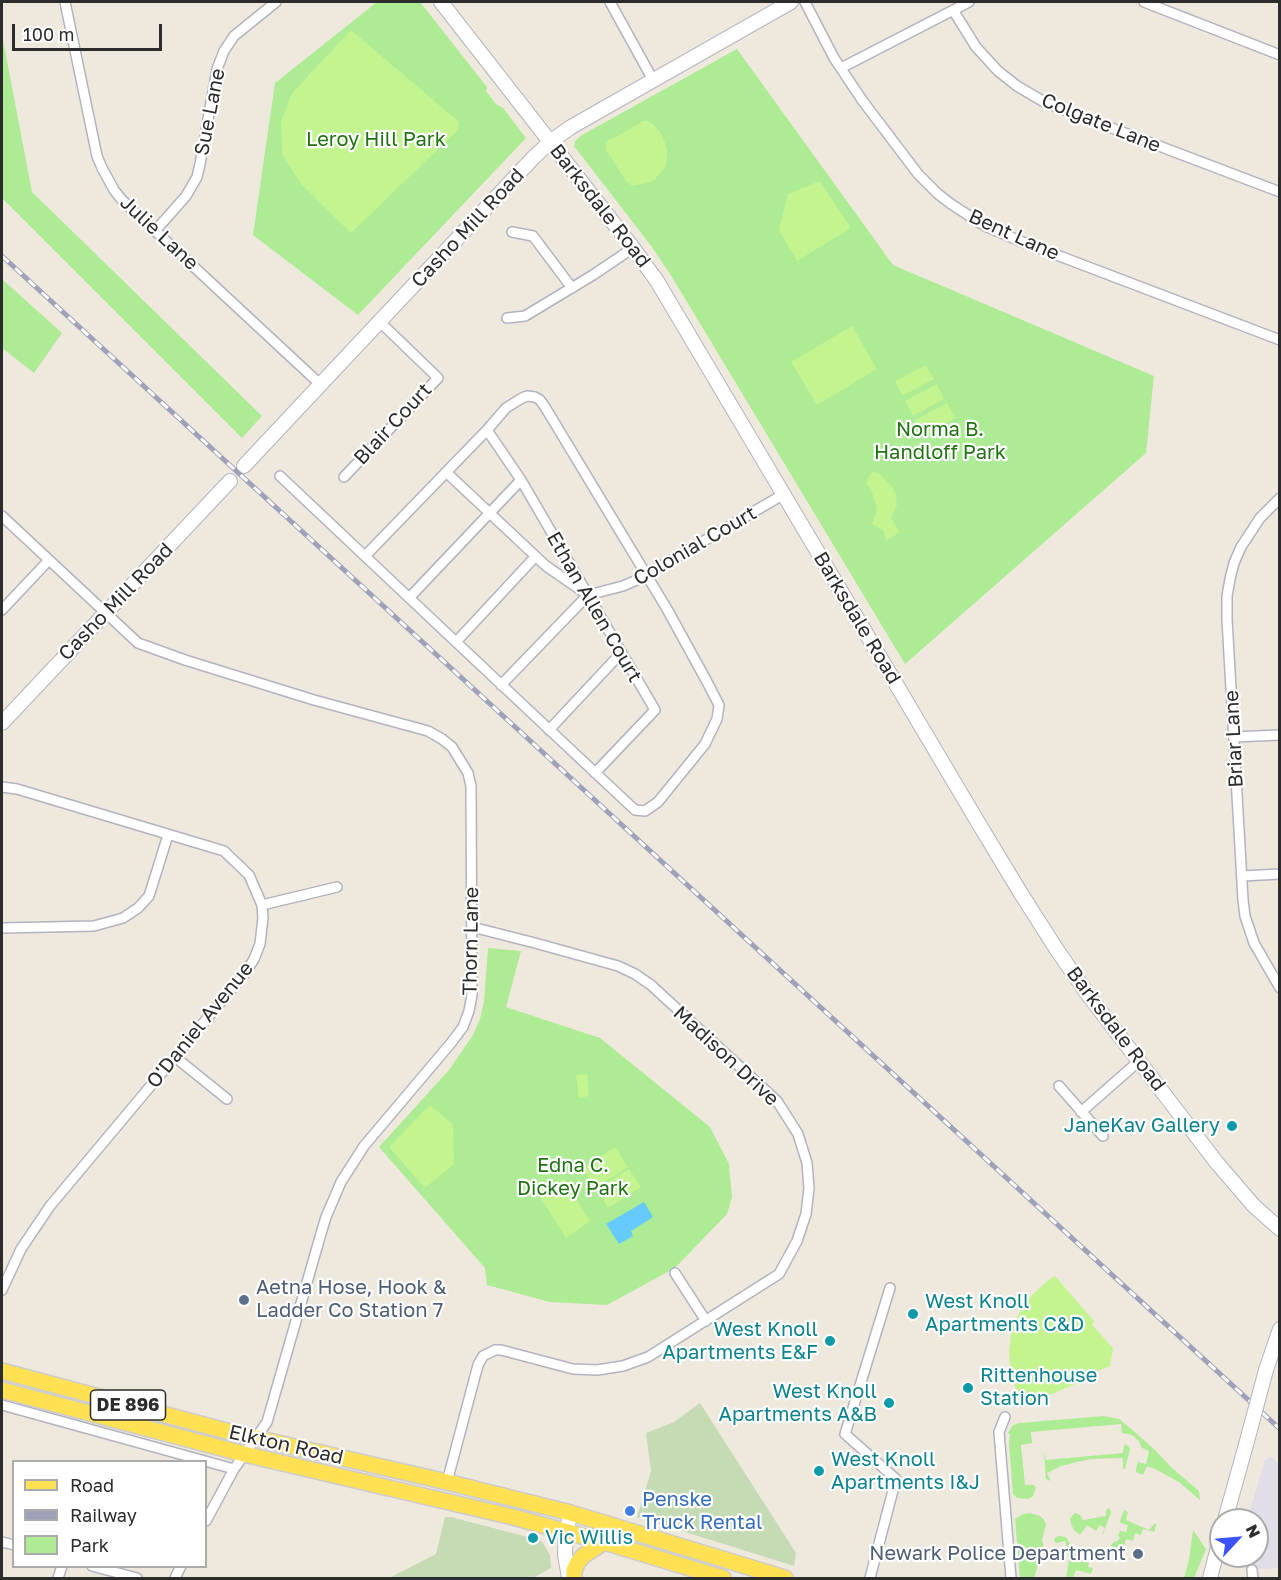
<!DOCTYPE html>
<html>
<head>
<meta charset="utf-8">
<style>
	body { margin:0 }
	#map { position:relative; width:1281px; height:1580px; overflow:hidden; background:#efe9dd; font-family:"Golos Text",sans-serif }
	canvas { display:block }
	.frame { position:absolute; inset:0; border:3px solid #2c2c2c; pointer-events:none }
	.legend { position:absolute; left:12px; top:1460px; width:195px; height:108px; box-sizing:border-box; background:#fff; border:2px solid #ababab; margin:0; padding:8px 10px; list-style:none; font-size:18px; color:#2c2c2c }
	.legend li { display:flex; align-items:center; gap:12px; height:30px }
	.legend b { width:30px; border:2px solid #ababab }
	.north { position:absolute; left:1209px; top:1508px; width:60px; height:60px; box-sizing:border-box; background:#fff; border:2px solid #ababab; border-radius:50%; rotate:64deg; font-size:16px; font-weight:700; line-height:24px; text-align:center; color:#2c2c2c }
	.north::after { content:''; display:block; margin:auto; width:21px; height:27px; background:#3b54ff; clip-path:polygon(50% 0,100% 100%,50% 72%,0 100%) }
	.scale { position:absolute; left:12px; top:24px; width:150px; height:27px; box-sizing:border-box; border:3px solid #2c2c2c; border-top:0; padding-left:8px; font-size:18px; line-height:21px; white-space:nowrap; color:#2c2c2c; -webkit-text-stroke:4px #fff; paint-order:stroke }
</style>
</head>
<body>
<div id="map">
<canvas width="1281" height="1580"></canvas>
<div class="frame"></div>
<ul class="legend">
<li><b style="height:8px;background:#ffe153"></b>Road</li>
<li><b style="height:8px;background:#9fa1b9"></b>Railway</li>
<li><b style="height:16px;background:#adeb94"></b>Park</li>
</ul>
<div class="north">N</div>
<div class="scale">100 m</div>
</div>
<script>
const c = document.querySelector('canvas').getContext('2d');
c.lineJoin = 'round';
function fill(path, color) { c.fillStyle = color; c.fill(path, 'evenodd'); }
const shape = rows => new Path2D(rows.map(r => 'M' + r).join(''));
function trace(path, color, width, dash) { c.strokeStyle = color; c.lineWidth = width; c.lineCap = dash ? 'butt' : 'round'; c.setLineDash(dash || []); c.stroke(path); }
function label(font, color, halo, rows, align = 'center') {
  c.font = font + ' "Golos Text",sans-serif'; c.lineWidth = 4.5; c.setLineDash([]); c.textBaseline = 'middle'; c.strokeStyle = halo; c.fillStyle = color; for (const [text, x, y, turn = 0] of rows) {
    c.save(); c.translate(x, y); c.rotate((+turn || 0) * Math.PI / 180); c.textAlign = isNaN(turn) ? turn : align; if (halo) c.strokeText(text, 0, 0); c.fillText(text, 0, 0); c.restore();
  }
}
const industrial = shape([
	[1269,1457,1273,1458,1279,1464,1279,1568,1248,1570,1238,1556,1257,1556,1257,1520,1247,1520,1265,1460]
]);
const green = shape([
	[377,2,420,2,487,87,486,91,496,104,503,108,526,138,358,315,253,235,275,83],
	[2,35,32,192,262,416,242,438,2,198],
	[737,49,893,265,1154,376,1146,453,905,664,672,277,652,247,574,146,575,141,582,135],
	[2,279,62,333,34,373,2,348],
	[488,948,521,951,506,1007,600,1038,710,1127,729,1164,732,1197,727,1214,675,1268,607,1305,550,1302,487,1285,485,1268,379,1147,449,1070,473,1035,480,1019,484,1002],
	[1104,1416,1119,1419,1136,1433,1155,1450,1172,1468,1199,1491,1200,1500,1179,1482,1157,1470,1147,1466,1143,1475,1136,1472,1136,1469,1138,1462,1146,1464,1149,1451,1142,1448,1139,1441,1132,1435,1122,1433,1121,1424,1031,1432,1032,1443,1021,1445,1025,1485,1034,1485,1036,1488,1033,1496,1028,1499,1017,1498,1013,1494,1009,1443,1010,1434,1008,1433,1013,1425,1019,1423],
	[1125,1444,1128,1446,1130,1449,1125,1469,1123,1469,1123,1458,1090,1459,1061,1466,1047,1473,1051,1481,1046,1479,1044,1451,1046,1460,1123,1453,1124,1446],
	[1109,1508,1111,1512,1103,1534,1102,1533,1105,1528,1100,1525,1096,1531,1087,1525,1080,1535,1074,1530,1071,1524,1070,1518,1075,1513,1080,1515,1083,1520,1106,1516,1106,1510],
	[1124,1510,1128,1512,1126,1520,1149,1530,1154,1524,1156,1523,1156,1525,1154,1532,1143,1529,1141,1535,1135,1533,1133,1541,1126,1539,1124,1547,1119,1545,1117,1552,1113,1551,1111,1545,1115,1541,1117,1542,1120,1538,1118,1536,1120,1531,1126,1532,1128,1525,1121,1523,1120,1521],
	[1030,1513,1040,1516,1045,1521,1046,1525,1042,1539,1044,1548,1037,1550,1038,1565,1034,1578,1020,1578,1015,1519,1023,1514],
	[1193,1530,1206,1549,1194,1578,1184,1578,1189,1560],
	[1058,1536,1066,1537,1074,1552,1078,1555,1078,1559,1085,1559,1085,1561,1089,1563,1088,1567,1093,1568,1091,1574,1076,1570,1073,1578,1066,1578,1069,1559,1067,1547,1065,1541,1057,1543,1055,1542,1054,1539]
]);
const cemetery = shape([
	[700,1403,796,1553,794,1566,637,1517,651,1471,646,1433,674,1422],
	[445,1517,451,1517,539,1540,543,1543,550,1555,551,1568,533,1578,389,1578,436,1554]
]);
const pitch = shape([
	[351,30,459,122,458,130,351,233,301,184,282,154,281,122,292,93],
	[643,121,648,121,652,123,661,133,667,148,667,159,665,168,655,179,648,183,632,186,626,181,606,150,606,143,609,139,614,138],
	[820,181,851,228,797,261,779,230,788,194],
	[852,326,877,369,817,405,791,362],
	[926,365,934,379,902,396,895,381],
	[937,384,944,399,913,416,905,401],
	[947,403,955,418,923,435,915,420],
	[873,472,879,473,891,485,896,494,897,505,891,518,900,532,886,541,883,530,872,524,877,509,871,489,867,485,867,479],
	[587,1074,589,1096,579,1098,576,1075],
	[430,1105,453,1124,454,1164,425,1188,389,1147],
	[615,1147,628,1167,595,1188,583,1168],
	[629,1169,641,1187,608,1208,597,1189],
	[564,1179,590,1221,566,1238,539,1195],
	[1055,1276,1094,1321,1092,1325,1113,1348,1110,1366,1080,1378,1080,1382,1024,1406,1012,1380,1009,1354,1011,1333,1018,1315,1031,1296,1047,1281]
]);
const water = shape([
	[644,1202,653,1217,631,1231,633,1236,619,1244,606,1224]
]);
const street = shape([
	[65,2,97,156,102,168,114,190,122,200,321,385],
	[610,2,653,80],
	[805,2,834,58,862,100,918,174,938,194,951,204,985,226,1020,241,1280,340],
	[1144,2,1280,55],
	[953,10,976,47,998,71,1017,86,1046,103,1280,192],
	[841,68,969,2],
	[155,231,186,196,197,177,200,164,217,69,224,51,234,36,276,2],
	[512,232,533,236,572,288],
	[507,318,525,316,593,275,633,248],
	[487,430,521,480,655,710,595,773],
	[446,472,546,566,588,595,623,586,639,579,784,494],
	[280,476,456,642,635,810,645,811,658,802,705,744,717,719,719,705,706,680,667,609,545,407,540,400,535,397,527,396,522,398,506,408,487,430,365,556],
	[344,477,438,378,380,322],
	[1280,498,1260,518,1241,547,1234,563,1230,579,1227,596,1227,619,1243,900,1245,916,1254,943,1280,988],
	[2,516,138,643,185,660,314,700,428,731,442,739,452,747,468,773,471,786,472,995,469,1011,463,1027,451,1043,364,1146,341,1182,326,1217,320,1237,267,1422,234,1469,206,1521],
	[409,598,521,480],
	[2,610,49,560],
	[456,642,535,557],
	[501,685,588,595],
	[549,730,621,653],
	[1234,737,1280,735],
	[2,787,17,789,224,851,249,875,262,905,263,918,260,944,254,959,246,972,50,1206,21,1249,2,1290],
	[1242,876,1280,874],
	[262,905,337,887],
	[2,928,94,926,123,918,138,908,149,896,168,835],
	[175,1057,227,1099],
	[1059,1086,1103,1136],
	[1081,1112,1139,1061],
	[675,1273,706,1321],
	[2,1405,234,1469],
	[1005,1417,999,1432,1011,1578],
	[447,1482,478,1365,483,1356,495,1350,501,1350,573,1369,597,1370,623,1366,648,1357,779,1274,797,1241,806,1214,809,1188,807,1163,798,1134,777,1101,651,985,635,974,618,966,535,943,472,927],
	[2,1542,14,1545],
	[92,1566,137,1578],
	[1252,1570,1253,1578],
	[58,1578,62,1566],
	[175,1578,181,1566],
	[870,1578,896,1479,845,1434,890,1288]
]);
const secondary = shape([
	[441,2,633,248,657,281,979,824,1020,892,1057,950,1089,996,1217,1163,1254,1206,1280,1229],
	[244,466,533,158,550,142,571,127,791,2],
	[2,723,230,481],
	[1266,1370,1280,1329],
	[1225,1520,1247,1441],
	[569,1578,565,1554,566,1532,571,1513],
	[1210,1578,1221,1536]
]);
const primary = shape([
	[2,1371,230,1432,447,1482,571,1513,785,1578],
	[2,1390,244,1454,513,1517,604,1542,723,1578],
	[574,1578,574,1570,578,1562,583,1556,604,1542]
]);
const rail = shape([
	[2,256,1280,1429]
]);
const secondaryBridge = shape([
	[1247,1441,1266,1370]
]);
const markers = [
	[1232,1126,6,"#0f9aa8"],
	[244,1300,6,"#5c6f8a"],
	[913,1314,6,"#0f9aa8"],
	[830,1341,6,"#0f9aa8"],
	[968,1388,6,"#0f9aa8"],
	[889,1403,6,"#0f9aa8"],
	[819,1471,6,"#0f9aa8"],
	[630,1511,6,"#3f7fe0"],
	[533,1538,6,"#0f9aa8"],
	[1138,1554,6,"#5c6f8a"]
];
const shields = [
	[128,1405,75]
];
const shieldNames = [
	["DE 896",128,1405]
];
const streetNames = [
	["Sue Lane",210,112,-79],
	["Colgate Lane",1101,123,22],
	["Barksdale Road",600,206,52],
	["Casho Mill Road",468,228,-47],
	["Julie Lane",159,233,43],
	["Bent Lane",1014,235,24],
	["Blair Court",393,424,-47],
	["Colonial Court",695,546,-30],
	["Casho Mill Road",116,602,-46],
	["Ethan Allen Court",594,607,60],
	["Barksdale Road",857,618,59],
	["Briar Lane",1234,739,-93],
	["Thorn Lane",471,941,-89],
	["O'Daniel Avenue",200,1025,-51],
	["Barksdale Road",1116,1029,53],
	["Madison Drive",726,1056,43],
	["Elkton Road",286,1445,13]
];
const parkNames = [
	["Leroy Hill Park",376,140],
	["Norma B.",940,430],
	["Handloff Park",940,453],
	["Edna C.",573,1166],
	["Dickey Park",573,1189]
];
const cultureNames = [
	["JaneKav Gallery",1220,1126,"right"],
	["West Knoll",925,1302],
	["Apartments C&D",925,1325],
	["West Knoll",818,1330,"right"],
	["Apartments E&F",818,1353,"right"],
	["Rittenhouse",980,1376],
	["Station",980,1399],
	["West Knoll",877,1392,"right"],
	["Apartments A&B",877,1415,"right"],
	["West Knoll",831,1460],
	["Apartments I&J",831,1483],
	["Vic Willis",545,1538]
];
const serviceNames = [
	["Aetna Hose, Hook &",256,1288],
	["Ladder Co Station 7",256,1311],
	["Newark Police Department",1126,1554,"right"]
];
const shopNames = [
	["Penske",642,1500],
	["Truck Rental",642,1523]
];
fill(industrial, '#e1dee7');
fill(green, '#adeb94');
fill(cemetery, '#c4dbb3');
fill(pitch, '#c3f48f');
fill(water, '#66cbfc');
trace(street, '#b1b3c1', 12);
trace(secondary, '#b1b3c1', 16);
trace(primary, '#ccc', 18);
trace(street, '#fff', 9);
trace(secondary, '#fff', 14);
trace(primary, '#ffe153', 15);
trace(rail, '#9fa1b9', 5);
trace(rail, '#fff', 3, [9]);
trace(secondaryBridge, '#b1b3c1', 16, []);
trace(secondaryBridge, '#fff', 14);
for (const [x, y, r, color] of markers) { const dot = new Path2D(); dot.arc(x, y, r, 0, 2 * Math.PI); c.fillStyle = color; c.fill(dot); trace(dot, '#fff', 2); }
for (const [x, y, w] of shields) { const box = new Path2D(); box.roundRect(x - w / 2, y - 15, w, 30, 4.5); c.fillStyle = '#fff'; c.fill(box); trace(box, '#2c2c2c', 1.5); }
label('bold 18px', '#2c2c2c', null, shieldNames);
label('20px', '#2c2c2c', '#fff', streetNames);
label('20px', '#217313', '#fff', parkNames);
label('20px', '#0d838f', '#fff', cultureNames, 'left');
label('20px', '#4e5e75', '#fff', serviceNames, 'left');
label('20px', '#366cbe', '#fff', shopNames, 'left');
</script>
</body>
</html>
